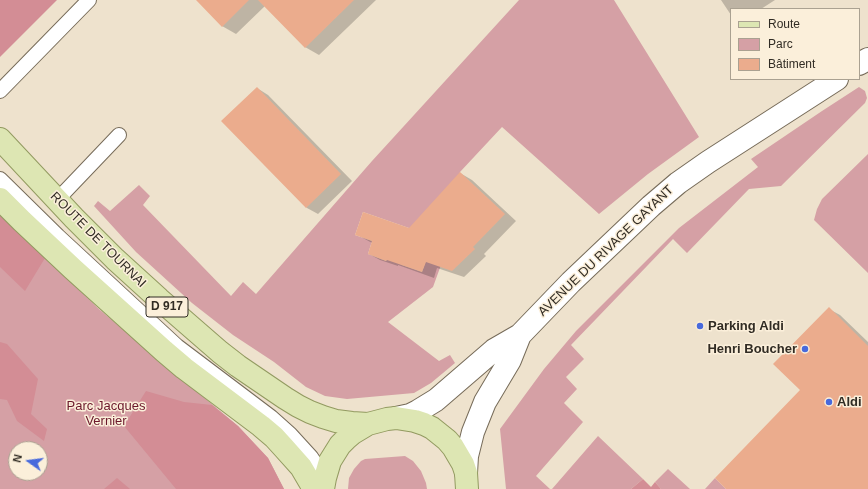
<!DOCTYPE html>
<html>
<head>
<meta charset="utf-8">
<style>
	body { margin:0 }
	#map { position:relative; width:868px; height:489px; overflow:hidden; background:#eee2cd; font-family:Helvetica,sans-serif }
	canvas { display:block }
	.legend { position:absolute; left:730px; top:8px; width:130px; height:72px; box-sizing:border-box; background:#fbefda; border:1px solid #aaa191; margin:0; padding:5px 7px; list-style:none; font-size:12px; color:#312c24 }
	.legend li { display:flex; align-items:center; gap:8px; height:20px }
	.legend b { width:20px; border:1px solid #aaa191 }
	.north { position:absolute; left:8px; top:441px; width:40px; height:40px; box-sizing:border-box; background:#fbefda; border:1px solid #aaa191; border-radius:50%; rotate:284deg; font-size:11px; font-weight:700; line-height:16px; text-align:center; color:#312c24 }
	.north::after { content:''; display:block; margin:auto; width:14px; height:18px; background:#4769dc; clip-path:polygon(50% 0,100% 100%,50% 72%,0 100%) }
</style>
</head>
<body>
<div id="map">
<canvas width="868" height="489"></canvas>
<ul class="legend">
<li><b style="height:5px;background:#dde6b3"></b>Route</li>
<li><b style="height:11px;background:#d5a0a5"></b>Parc</li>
<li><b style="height:11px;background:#ebac8d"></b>Bâtiment</li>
</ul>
<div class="north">N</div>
</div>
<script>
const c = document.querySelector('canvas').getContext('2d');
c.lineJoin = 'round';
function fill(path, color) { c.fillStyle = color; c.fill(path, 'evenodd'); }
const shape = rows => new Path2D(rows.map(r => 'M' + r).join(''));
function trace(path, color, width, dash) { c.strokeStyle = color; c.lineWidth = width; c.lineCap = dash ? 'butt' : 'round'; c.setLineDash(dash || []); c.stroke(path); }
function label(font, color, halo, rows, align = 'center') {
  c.font = font + ' Helvetica,sans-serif'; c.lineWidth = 3; c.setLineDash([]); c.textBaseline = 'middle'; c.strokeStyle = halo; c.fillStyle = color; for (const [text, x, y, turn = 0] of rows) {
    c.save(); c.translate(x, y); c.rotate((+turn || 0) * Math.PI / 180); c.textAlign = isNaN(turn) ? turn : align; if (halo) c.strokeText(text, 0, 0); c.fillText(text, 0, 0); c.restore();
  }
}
const green = shape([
	[519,0,614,0,699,137,648,174,599,214,502,127,460,172,449,242,363,212,355,235,372,241,368,254,386,261,388,256,402,265,422,272,426,260,441,265,433,287,388,322,439,361,450,355,455,363,431,383,414,393,347,399,325,396,306,387,274,362,233,335,192,303,136,252,94,206,98,201,110,211,139,185,150,196,143,205,231,296,243,282,256,294,372,161],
	[859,87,865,91,867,98,865,103,781,186,749,189,687,253,673,239,571,345,584,359,566,377,577,389,564,403,583,422,536,476,550,489,506,489,500,429,544,369,576,331,679,228,758,167,751,159,822,111],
	[868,154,868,273,814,220,817,209,822,199],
	[0,214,100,310,238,426,268,458,284,489,0,489],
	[16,449,40,449,40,473,16,473],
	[598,436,643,479,631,489,552,489],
	[405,456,413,461,421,471,426,483,427,489,348,489,349,478,354,469,361,461,365,459],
	[668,469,690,489,661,489,655,482],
	[715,478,726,489,705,489]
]);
const forest = shape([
	[0,0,57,0,0,57],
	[0,214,45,258,25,291,0,267],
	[0,342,7,344,38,379,31,414,47,429,44,441,17,421,7,400,0,399],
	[146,391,184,402,212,405,238,426,268,458,284,489,176,489,124,426],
	[117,478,130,489,104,489],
	[643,479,651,487,655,482,661,489,631,489]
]);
const shadow = shape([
	[198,0,376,0,319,55,305,47,265,6,236,34,222,26],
	[721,0,775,0,761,9,731,9,731,15],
	[257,88,268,95,352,181,318,214,307,208,223,122],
	[460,173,472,180,516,221,484,254,486,256,464,277,437,268,434,278,398,265,398,266,380,260,369,254,372,243,356,234,410,229],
	[829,309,840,315,868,342,868,489,727,489,801,390]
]);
const building = shape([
	[196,0,249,0,222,27],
	[258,0,354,0,305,48],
	[257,87,341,174,306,208,221,121],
	[460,172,505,214,473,247,475,249,452,271,426,262,422,272,387,260,386,261,368,254,372,241,355,235,363,212,409,228],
	[829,307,868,346,868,489,726,489,715,478,800,390,773,364]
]);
const lane = shape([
	[0,91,89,0],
	[0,179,58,236,177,346,271,417,290,434,311,457,325,478],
	[57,200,119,135]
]);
const street = shape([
	[859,64,868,59],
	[396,418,410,415,418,411,436,400,494,350,520,335,571,282,651,206,678,183,708,162,837,79],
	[466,473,467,456,473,432,485,402,510,360,520,335]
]);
const primary = shape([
	[0,139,74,218,115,259,159,299,220,352,238,366,285,398,298,406,310,412,323,417,336,421,352,423,368,424],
	[0,199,22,221,73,269,164,351,184,368,261,426,274,437,284,448,301,467,314,489],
	[323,489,325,478,330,461,340,445,346,439,353,433,368,424,387,419,396,418,415,421,424,424,432,428,447,440,453,447,463,464,466,473,467,489]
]);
const markers = [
	[700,326,4,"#4769dc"],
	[805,349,4,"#4769dc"],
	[829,402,4,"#4769dc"]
];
const shields = [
	[167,307,42]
];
const shieldNames = [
	["D 917",167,307]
];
const streetNames = [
	["ROUTE DE TOURNAI",98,240,45],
	["AVENUE DU RIVAGE GAYANT",606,251,-44]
];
const poiNames = [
	["Parking Aldi",708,326],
	["Henri Boucher",797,349,"right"],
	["Aldi",837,402]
];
const parkNames = [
	["Parc Jacques",106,406],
	["Vernier",106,421]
];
fill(green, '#d5a0a5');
fill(forest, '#d38d95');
fill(shadow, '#0003');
fill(building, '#ebac8d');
trace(lane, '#766b59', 16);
trace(street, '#766b59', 24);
trace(primary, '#929a60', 24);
trace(lane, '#fff', 14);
trace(street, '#fff', 22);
trace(primary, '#dde6b3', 22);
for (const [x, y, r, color] of markers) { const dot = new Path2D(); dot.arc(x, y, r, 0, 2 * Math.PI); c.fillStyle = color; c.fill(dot); trace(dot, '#fbefda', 1.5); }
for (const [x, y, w] of shields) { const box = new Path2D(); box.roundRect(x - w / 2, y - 10, w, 20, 3); c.fillStyle = '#fbefda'; c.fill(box); trace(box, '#312c24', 1); }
label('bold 12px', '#312c24', null, shieldNames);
label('13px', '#312c24', '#fbefda', streetNames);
label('bold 13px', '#312c24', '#fbefda', poiNames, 'left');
label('13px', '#6b182b', '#fbefda', parkNames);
</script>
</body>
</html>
